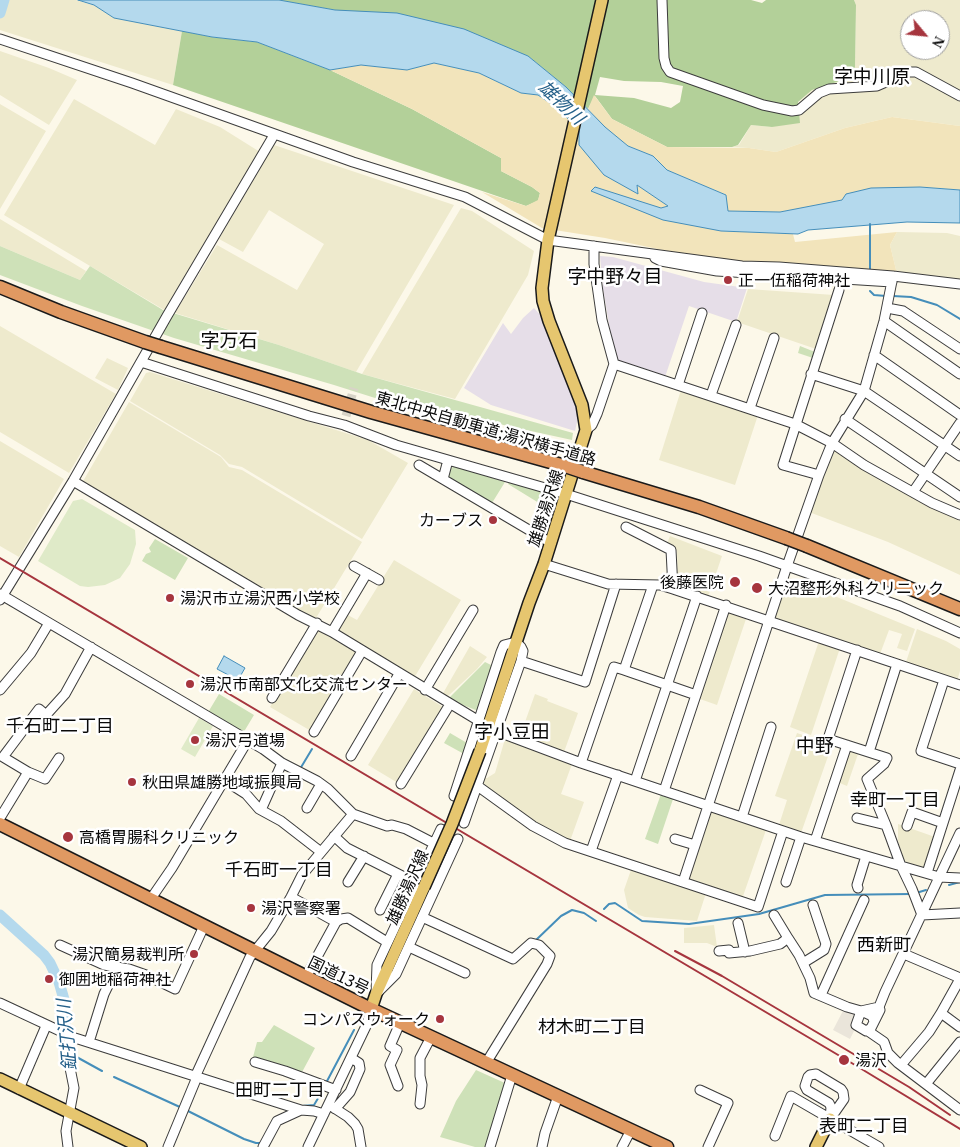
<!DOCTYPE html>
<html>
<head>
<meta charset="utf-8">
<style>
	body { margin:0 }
	#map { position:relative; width:960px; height:1147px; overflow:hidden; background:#fcf8e9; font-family:Georgia,serif }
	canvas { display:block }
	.north { position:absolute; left:900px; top:10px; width:50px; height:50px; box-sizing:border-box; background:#fff; border:1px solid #9d9d9d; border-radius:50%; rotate:118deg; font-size:14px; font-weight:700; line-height:20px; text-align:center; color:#090909 }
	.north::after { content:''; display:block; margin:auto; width:18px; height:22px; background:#a6353e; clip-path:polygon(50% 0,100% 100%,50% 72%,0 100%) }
</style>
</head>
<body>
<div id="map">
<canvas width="960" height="1147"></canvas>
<div class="north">N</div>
</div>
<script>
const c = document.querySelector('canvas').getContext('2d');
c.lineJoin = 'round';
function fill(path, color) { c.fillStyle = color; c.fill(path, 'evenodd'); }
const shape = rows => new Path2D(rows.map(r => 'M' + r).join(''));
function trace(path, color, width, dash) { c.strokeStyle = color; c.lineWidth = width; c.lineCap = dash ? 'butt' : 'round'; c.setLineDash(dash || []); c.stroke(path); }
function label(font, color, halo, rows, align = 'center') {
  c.font = font + ' Georgia,"Noto Sans JP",serif'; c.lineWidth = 5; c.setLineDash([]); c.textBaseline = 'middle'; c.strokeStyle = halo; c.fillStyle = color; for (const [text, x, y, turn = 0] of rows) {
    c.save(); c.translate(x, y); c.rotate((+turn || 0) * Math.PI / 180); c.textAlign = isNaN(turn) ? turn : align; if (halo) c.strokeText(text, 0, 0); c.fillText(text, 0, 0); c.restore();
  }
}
const industrial = shape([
	[600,256,613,257,704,282,747,288,736,322,689,306,665,377,615,360,603,289],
	[534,308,542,317,574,396,577,408,577,422,575,431,491,405,464,388,503,323,511,334,523,318]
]);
const farmland = shape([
	[0,0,76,0,96,6,114,18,182,31,173,85,0,30],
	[854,0,960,0,960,126,892,117,845,128,776,152,749,148,732,147,739,145,751,125,772,127,812,90,846,79,855,67,856,5],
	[910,20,940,20,940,50,910,50],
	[0,51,49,68,77,80,49,125,0,95],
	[74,99,155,145,176,109,220,127,260,152,166,311,4,215],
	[0,104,46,131,0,209],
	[274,145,454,205,356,372,279,345,175,313,217,245,297,290,324,244,269,210,243,252,219,239],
	[461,208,472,211,534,251,528,275,455,399,362,374],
	[0,219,86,271,80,280,0,246],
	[897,232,947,233,960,236,960,280,897,274,890,245],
	[748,289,834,295,816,349,737,322],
	[0,326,116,394,69,473,0,432],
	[107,358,128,368,118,390,95,378],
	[150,372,368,440,408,463,362,539,242,467,229,464,220,455,130,401,146,373],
	[681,390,758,415,735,485,659,460],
	[129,402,221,457,229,467,242,470,362,542,316,618,304,615,82,483],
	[0,441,64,479,19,557,0,546],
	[833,451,837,452,960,519,960,575,888,542,809,512],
	[670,536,722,556,708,597,678,587,677,551,666,546],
	[394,560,461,600,414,678,338,632,337,629,346,614,357,620],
	[788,577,915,629,907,651,897,648,902,634,889,630,880,654,774,619],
	[729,611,747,616,717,705,700,699],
	[316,629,357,653,311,731,270,707],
	[917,629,946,641,960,649,960,671,957,681,906,662],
	[819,641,840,648,811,735,790,727],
	[470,646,487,657,477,669,447,697,442,695],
	[414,689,443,707,398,783,368,765],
	[535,694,548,699,547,701,578,713,564,752,520,736],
	[797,733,832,745,801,833,779,825,787,800,775,796],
	[505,739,572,764,561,794,584,802,570,841,529,819,482,784,484,778,487,778,495,773],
	[848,751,858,754,847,786,837,782],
	[709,810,766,830,742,899,687,880],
	[898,824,935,837,926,868,904,862,898,841],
	[632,867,706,893,697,921,645,917,639,915,628,908,624,890],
	[714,925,717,947,707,943,684,943,684,928]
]);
const green = shape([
	[0,246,80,280,90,266,163,310,279,345,362,374,573,433,572,440,490,422,473,429,334,385,174,338,82,306,0,275],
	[800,346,815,352,813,358,798,353],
	[454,466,505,482,492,503,450,479,448,475,449,470],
	[509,482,543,492,543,495,551,501,553,504,552,511,508,484],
	[155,539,188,558,175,580,142,561,146,554,151,552,149,548],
	[485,662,493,666,478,711,448,699],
	[219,694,254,715,242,735,207,714],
	[450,733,467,743,464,754,444,743],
	[661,794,673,799,658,844,645,839],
	[274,1025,315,1048,301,1074,253,1057,257,1042,262,1042],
	[476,1070,507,1084,485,1147,475,1147,440,1137,456,1101]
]);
const forest = shape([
	[277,0,751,0,762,3,766,0,854,0,856,5,855,67,846,79,812,90,798,102,800,123,772,127,751,125,738,145,732,147,667,147,612,119,595,96,588,109,566,87,528,56,335,10],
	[600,77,624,81,661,82,683,86,680,102,671,108,634,98,595,95],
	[182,31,212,37,257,42,330,70,412,109,501,158,501,171,532,187,540,193,538,201,526,206,173,85]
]);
const sand = shape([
	[434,63,479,73,521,93,538,95,559,109,579,131,579,145,637,194,636,184,668,206,661,208,721,231,793,234,795,242,897,232,890,245,897,274,706,259,605,238,542,228,482,192,526,206,538,200,540,193,532,187,501,171,501,158,412,109,330,70,361,65,407,70],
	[594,95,612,119,667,147,749,148,776,152,845,128,892,117,960,126,960,190,920,187,780,212,728,211,726,195,667,170,653,156,628,146,605,128,588,109]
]);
const pitch = shape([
	[82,499,135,530,136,544,130,564,120,578,105,585,88,587,80,586,38,561,73,501],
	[199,718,213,726,195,757,181,749]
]);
const plaza = shape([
	[845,1007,856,1014,851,1026,855,1029,850,1039,833,1030]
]);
const water = shape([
	[78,0,279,0,335,10,397,13,464,29,528,56,566,87,605,127,628,146,653,156,667,170,726,195,728,211,780,212,842,200,846,194,871,188,920,187,960,190,960,223,907,222,808,230,798,234,721,231,663,220,591,191,595,187,661,208,668,206,637,185,638,194,604,175,579,145,579,131,559,109,538,95,521,93,479,73,434,63,407,70,361,65,330,70,257,42,212,37,114,18,94,5,78,0],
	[224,656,245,668,238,680,217,669,224,656]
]);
const stream = shape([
	[870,270,870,224],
	[870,291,874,295,886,296],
	[893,296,911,297,937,305,960,319],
	[300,769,312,749],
	[949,885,960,882],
	[916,893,926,890],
	[604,909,609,904,615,903,642,921,689,924,759,914,825,895,911,894],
	[535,941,561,916,572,910,584,913,596,921],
	[73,1055,102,1071],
	[114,1077,182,1108],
	[326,1083,354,1030],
	[302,1106,314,1105,323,1090],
	[186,1110,244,1139,256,1143,261,1143]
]);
const river = shape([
	[0,13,4,0],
	[0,915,44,955,50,963,59,982,65,1003,65,1030,63,1043,66,1062]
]);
const minorTunnel = shape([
	[346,416,354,388]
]);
const minor = shape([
	[662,0,664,58,666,66,670,72,763,105,792,111,799,110,819,93,829,89,877,86,909,72,916,72,960,96],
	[0,39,132,83,353,162,465,197,548,240,742,266,779,267,893,276,960,284],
	[653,254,655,258,661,261,717,271,892,282],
	[887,308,903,311,960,349],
	[884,321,960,374],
	[874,355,960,415],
	[141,362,309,416,344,425,396,445,566,494,759,556,900,606,960,633],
	[614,364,795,424,832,443,864,465,932,503,960,515],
	[811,374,864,391,960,456],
	[678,385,702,313],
	[711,395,736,325],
	[750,408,774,338],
	[845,419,960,497],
	[586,430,592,425,597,414,614,364,602,320,594,264,594,246],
	[419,465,551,543],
	[819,475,783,465,839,290],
	[443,479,448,460],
	[73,481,298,615,332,632,479,721],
	[913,492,960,423],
	[626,527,671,550,673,589],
	[544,564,608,584,660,585,673,589,960,685],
	[354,566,379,580],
	[653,585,624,670,696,695],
	[0,594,263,749,282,763,317,781,328,789,353,814,302,875,291,897,271,931,250,957,195,1077],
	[0,600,73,481,167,316,274,135],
	[332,632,367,573],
	[857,650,828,739,887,758,884,764,867,779,886,825],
	[521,661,585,682,616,584],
	[944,680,921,751,960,764],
	[0,690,31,653,49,623],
	[425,690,473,610],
	[272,698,317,623],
	[496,731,581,763,801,837,901,866,912,889,922,915,960,913],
	[314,732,362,651],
	[869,752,897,664],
	[351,756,399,674],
	[581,763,614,667,624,670],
	[28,772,45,779,59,758],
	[461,774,533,826,565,843,758,907,783,831],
	[224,780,246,794,259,809,281,821,321,852],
	[635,781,697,596],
	[401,784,450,704],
	[664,791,726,605],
	[454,796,501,652,504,645,516,642,521,647,523,651,521,661,464,823],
	[307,808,321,784],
	[261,810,282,763],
	[353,814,387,826,392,825,406,829,439,846],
	[742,817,771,727],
	[0,818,28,772,3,757,39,709,46,715,65,694,91,647],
	[857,818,886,825,901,866,939,877,960,878],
	[907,826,912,812,943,823],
	[334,836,347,848,416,883],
	[675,839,695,845],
	[815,841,847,745],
	[591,851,618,775],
	[927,873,960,770],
	[348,882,364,856],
	[683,882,787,566,819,475,832,443,864,391,884,321,893,276],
	[786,882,801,837],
	[858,888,857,885,866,856],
	[291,897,336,922,341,919,348,918,387,942],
	[150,900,172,868,248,740],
	[380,910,398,874],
	[774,915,788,938],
	[422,917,513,959,531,943,539,945,550,956,547,964,486,1063],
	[738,923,745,952],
	[60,945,104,965,129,969,146,975,175,989,204,926],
	[409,947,465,973],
	[719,951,729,950,729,953,750,951,780,944,788,938,799,955,810,978,814,993,847,1007,861,1011,879,1007],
	[904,954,960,978],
	[803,963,824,950,826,944,813,905],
	[306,977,336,922],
	[960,979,941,1013,960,1027],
	[379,991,396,974,458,839],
	[376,992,377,965,441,829],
	[821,995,864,900],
	[0,1003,75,1038,301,1110,314,1111,324,1114],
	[874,1021,872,1016,861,1011,856,1025,866,1031,871,1028,880,1010,879,1007,885,992,960,833],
	[868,1031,884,1042,888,1053,898,1063,960,1110],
	[89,1042,104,994,117,967],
	[255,1062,285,1071,336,1090],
	[901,1065,929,1032,941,1013],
	[816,1074,841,1089,843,1092,844,1099,830,1119,831,1107,829,1103,807,1090,805,1086,808,1077,810,1075,816,1074],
	[926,1084,960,1042],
	[398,1086,390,1065,397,1050,390,1046,400,1023],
	[19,1089,46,1026],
	[700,1090,728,1103,708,1147],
	[420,1104,422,1085,420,1076,420,1058,431,1037],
	[331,1106,348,1117,355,1124,358,1129,361,1147],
	[335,1109,350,1092,360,1069,359,1063,351,1058],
	[775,1136,791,1096,879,1147],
	[68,1147,66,1131,74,1088,69,1063,69,1036],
	[168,1147,197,1077],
	[263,1147,277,1121,301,1110],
	[308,1147,367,1024,371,1009],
	[490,1147,512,1075],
	[542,1147,545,1133,558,1096],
	[622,1147,631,1130]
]);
const major = shape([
	[480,751,529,603,544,564,586,430,582,405,549,321,543,301,542,288,548,240,602,0],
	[371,1009,376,994,424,887],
	[0,1079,141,1147],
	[816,1147,830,1119]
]);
const highway = shape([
	[0,287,61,312,145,342],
	[161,347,371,412,565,466],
	[583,472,699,507,786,538],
	[807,546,960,609],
	[0,824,371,1009,667,1147]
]);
const rail = shape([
	[0,558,855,1065,960,1129],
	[675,951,722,976,909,1087,950,1115]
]);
const majorBridge = shape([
	[424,887,452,824,480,751]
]);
const highwayBridge = shape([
	[145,342,161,347],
	[565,466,583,472],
	[786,538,807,546]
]);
const markers = [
	[728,280,5,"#a6353e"],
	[493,520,5,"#a6353e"],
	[735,582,6,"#a6353e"],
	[757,588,6,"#a6353e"],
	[170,598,5,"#a6353e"],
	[190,684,5,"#a6353e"],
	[195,740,5,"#a6353e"],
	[132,782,5,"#a6353e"],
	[68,837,6,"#a6353e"],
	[251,908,5,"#a6353e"],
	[194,954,5,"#a6353e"],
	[49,979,5,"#a6353e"],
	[440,1019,5,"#a6353e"],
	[844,1060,6,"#a6353e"]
];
const poiNames = [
	["正一伍稲荷神社",738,280],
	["カーブス",483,520,"right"],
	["後藤医院",724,582,"right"],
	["大沼整形外科クリニック",768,588],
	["湯沢市立湯沢西小学校",180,598],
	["湯沢市南部文化交流センター",200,684],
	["湯沢弓道場",205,740],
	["秋田県雄勝地域振興局",142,782],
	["高橋胃腸科クリニック",79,837],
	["湯沢警察署",261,908],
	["湯沢簡易裁判所",184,954,"right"],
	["御囲地稲荷神社",59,979],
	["コンパスウォーク",430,1019,"right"],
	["湯沢",855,1060]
];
const streetNames = [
	["東北中央自動車道;湯沢横手道路",486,428,16],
	["雄勝湯沢線",545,508,-72],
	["雄勝湯沢線",407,887,-66],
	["国道13号",339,975,26]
];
const waterNames = [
	["雄物川",562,102,43],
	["鉦打沢川",66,1035,-95]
];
const neighbourhoodNames = [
	["千石町二丁目",60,725],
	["幸町一丁目",895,799],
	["千石町一丁目",279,869],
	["西新町",884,944],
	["材木町二丁目",592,1026],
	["田町二丁目",280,1089],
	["表町二丁目",864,1125]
];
const quarterNames = [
	["字中川原",872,76],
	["字中野々目",615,276],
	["字万石",229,340],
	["字小豆田",512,731],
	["中野",815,745]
];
fill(industrial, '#e6dee8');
fill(farmland, '#eeeacd');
fill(green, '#cee1b8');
fill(forest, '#b3d099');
fill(sand, '#f2e4bb');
fill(pitch, '#dfeac8');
fill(plaza, '#eae5da');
fill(water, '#b4d9ed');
trace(water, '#458eba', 1);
trace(stream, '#458eba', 2);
trace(river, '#b4d9ed', 11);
trace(minorTunnel, '#d8d4c7', 9, [9, 4.5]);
trace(minor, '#3c3c3c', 11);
trace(major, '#1a1a1a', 14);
trace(highway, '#1a1a1a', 15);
trace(minor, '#fff', 9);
trace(major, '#e6c66f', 11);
trace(highway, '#e09962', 12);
trace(rail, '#a6353e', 2);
trace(majorBridge, '#1a1a1a', 14, []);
trace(highwayBridge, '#1a1a1a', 15, []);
trace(majorBridge, '#e6c66f', 11);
trace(highwayBridge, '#e09962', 12);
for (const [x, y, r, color] of markers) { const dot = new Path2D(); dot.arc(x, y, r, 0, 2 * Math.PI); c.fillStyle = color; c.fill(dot); trace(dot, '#fff', 2); }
label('16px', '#090909', '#fff', poiNames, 'left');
label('16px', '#090909', '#fff', streetNames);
label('italic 18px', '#256089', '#fff', waterNames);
label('18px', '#090909', '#fff', neighbourhoodNames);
label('19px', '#090909', '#fff', quarterNames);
</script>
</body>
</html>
